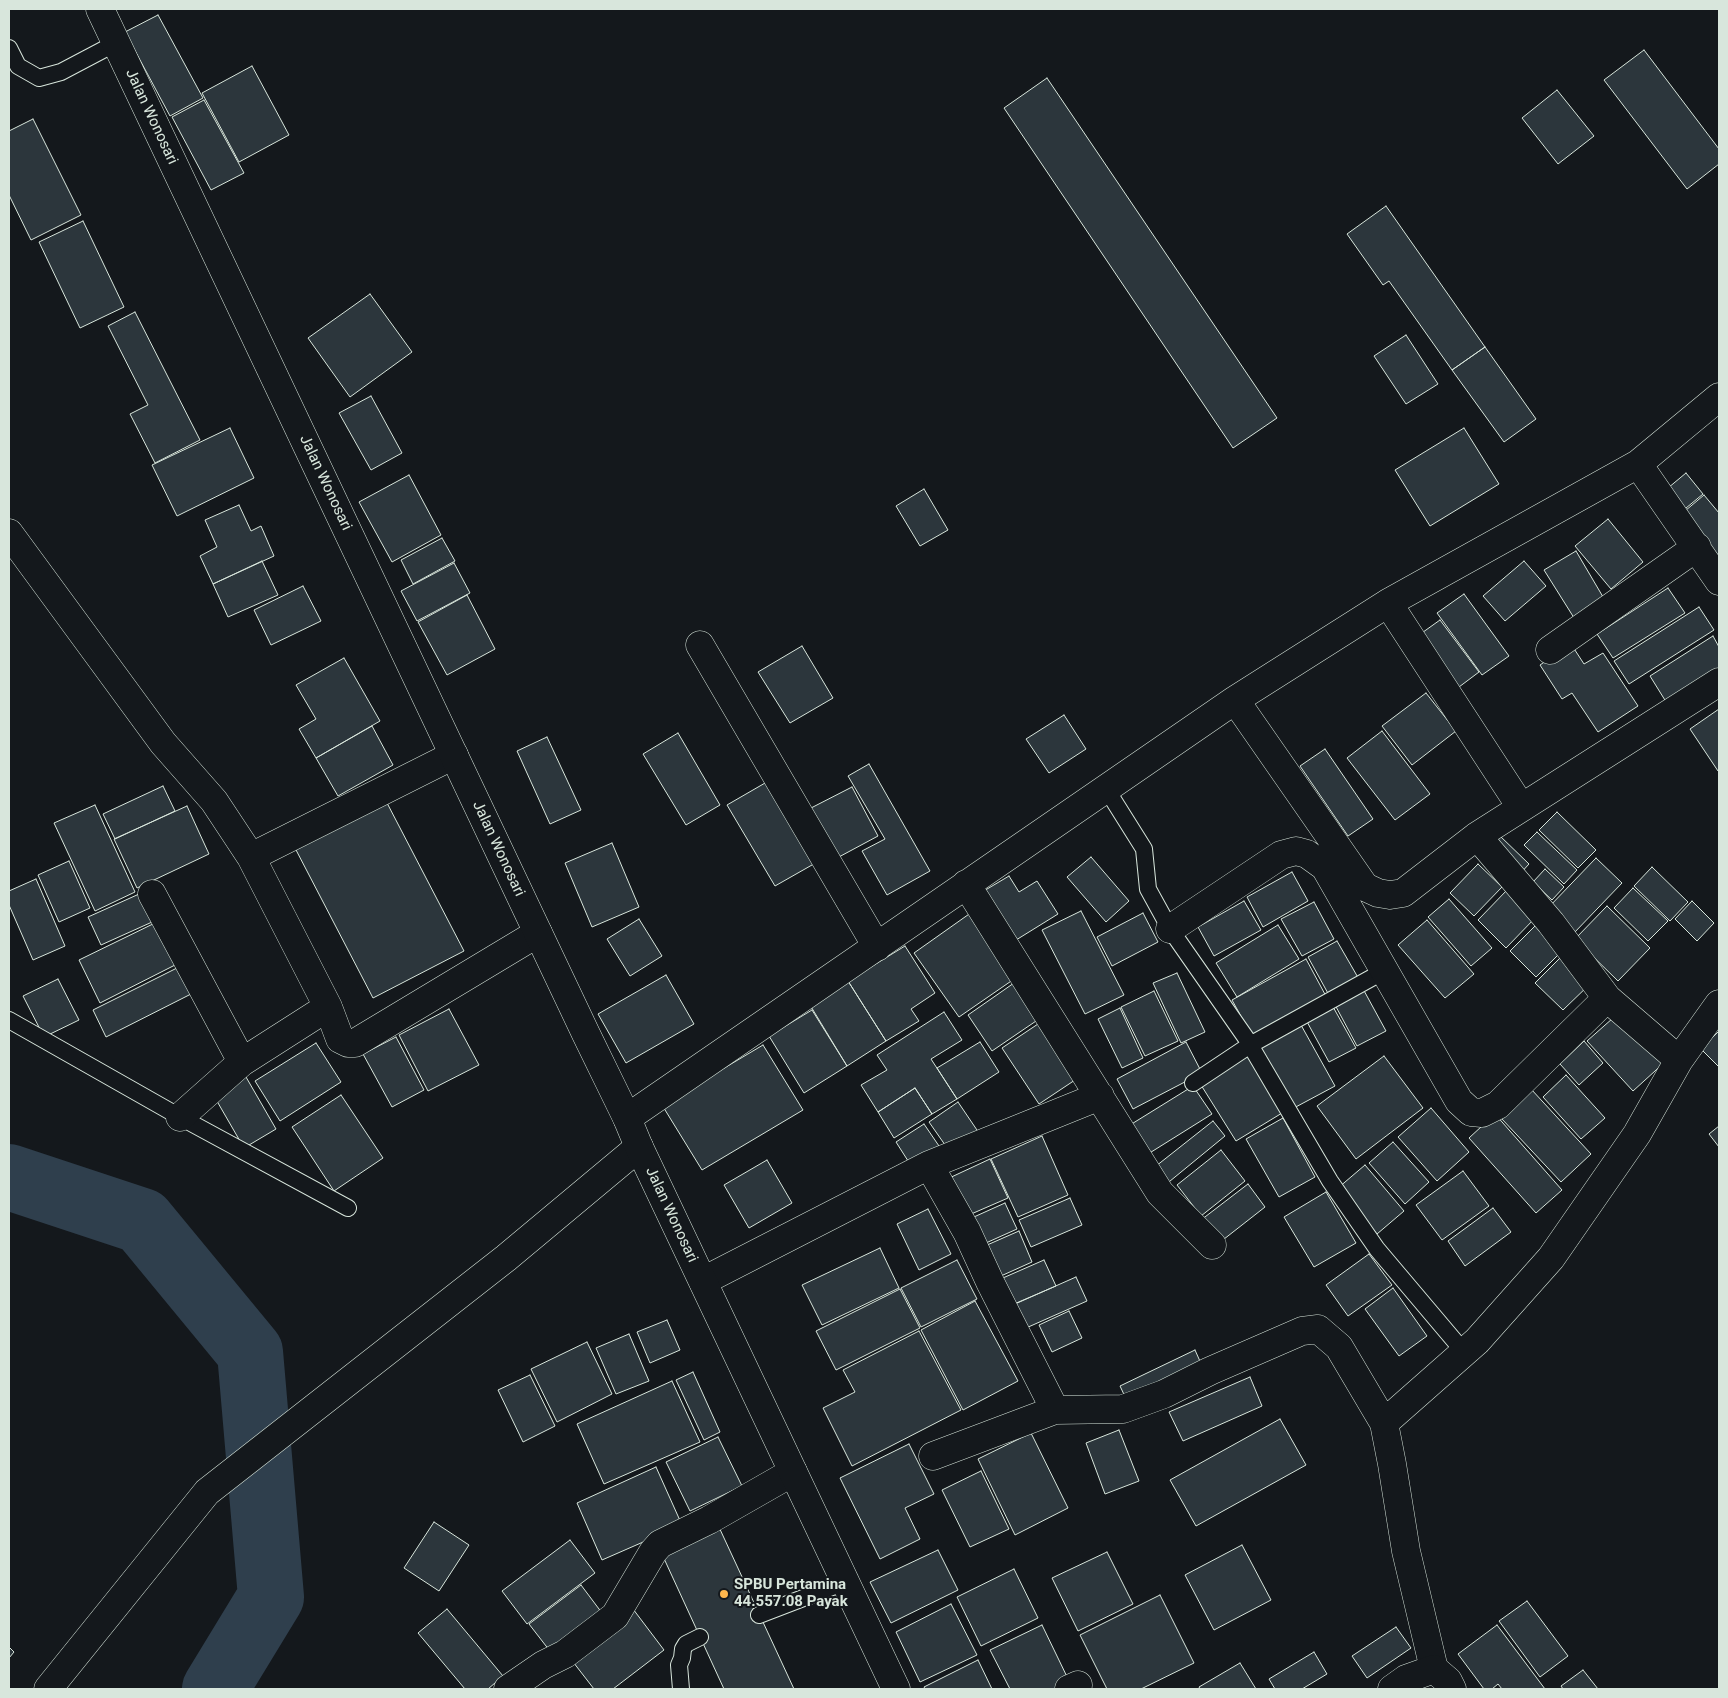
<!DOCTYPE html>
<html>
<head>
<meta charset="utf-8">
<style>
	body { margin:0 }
	#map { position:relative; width:1728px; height:1698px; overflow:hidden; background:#14181c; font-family:Roboto,sans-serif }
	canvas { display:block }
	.frame { position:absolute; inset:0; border:10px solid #d8e6dc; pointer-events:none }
</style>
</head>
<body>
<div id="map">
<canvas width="1728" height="1698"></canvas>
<div class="frame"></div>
</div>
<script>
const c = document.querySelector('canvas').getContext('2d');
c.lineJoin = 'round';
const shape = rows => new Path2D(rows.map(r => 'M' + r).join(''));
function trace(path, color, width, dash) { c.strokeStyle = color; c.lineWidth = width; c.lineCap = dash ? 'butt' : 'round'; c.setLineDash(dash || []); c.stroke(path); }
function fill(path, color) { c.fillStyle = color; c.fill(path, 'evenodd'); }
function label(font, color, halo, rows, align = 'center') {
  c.font = font + ' Roboto,sans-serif'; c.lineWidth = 4; c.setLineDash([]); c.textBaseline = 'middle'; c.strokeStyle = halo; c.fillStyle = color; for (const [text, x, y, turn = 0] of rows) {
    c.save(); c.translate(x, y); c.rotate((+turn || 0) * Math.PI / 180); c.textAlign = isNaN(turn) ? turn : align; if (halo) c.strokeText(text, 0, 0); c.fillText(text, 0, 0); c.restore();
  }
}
const river = shape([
	[9,1177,142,1221,250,1352,271,1597,215,1689]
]);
const building = shape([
	[158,15,203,98,170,116,125,32,158,15],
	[1644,50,1719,149,1719,164,1687,189,1604,80,1644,50],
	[252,66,289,135,239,162,202,93,252,66],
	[1047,78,1277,418,1233,448,1004,108,1047,78],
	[1557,90,1594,136,1558,164,1522,118,1557,90],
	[204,100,244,173,211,190,172,117,204,100],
	[33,119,81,215,31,240,9,195,9,131,33,119],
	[1386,206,1485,347,1452,370,1389,281,1383,285,1347,234,1386,206],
	[83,221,124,307,80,328,39,242,83,221],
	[370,294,412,352,350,397,308,338,370,294],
	[135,312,200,440,155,463,130,414,148,405,108,326,135,312],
	[1406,335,1438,384,1406,404,1374,356,1406,335],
	[1485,347,1536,419,1504,442,1452,370,1485,347],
	[371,396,402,453,371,470,339,413,371,396],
	[230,428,254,478,177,516,152,465,230,428],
	[1464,428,1499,484,1430,526,1395,470,1464,428],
	[1686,473,1703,494,1680,513,1662,493,1686,473],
	[409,475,441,535,392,562,359,502,409,475],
	[924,489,948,530,920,546,896,506,924,489],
	[1704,495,1719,513,1719,556,1715,559,1679,516,1704,495],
	[239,505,251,531,261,526,274,556,213,584,200,556,217,547,205,520,239,505],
	[1608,519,1643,562,1611,589,1575,546,1608,519],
	[442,538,455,561,413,584,401,560,442,538],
	[1576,551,1606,602,1576,621,1544,570,1576,551],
	[262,561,278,595,228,617,213,584,262,561],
	[1524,561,1546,586,1505,621,1483,596,1524,561],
	[454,563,470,593,417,621,401,591,454,563],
	[303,586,321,621,271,645,254,610,303,586],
	[1668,588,1685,613,1613,658,1597,634,1668,588],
	[1464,594,1509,656,1482,675,1437,613,1464,594],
	[467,595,495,649,447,675,418,622,467,595],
	[1699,607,1714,630,1629,684,1614,661,1699,607],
	[1440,620,1479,672,1451,693,1412,640,1440,620],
	[1713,636,1719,647,1719,672,1668,705,1650,676,1713,636],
	[1571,644,1584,664,1603,653,1638,706,1598,732,1572,693,1562,699,1540,665,1571,644],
	[802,646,833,698,790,723,758,672,802,646],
	[344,658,380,721,316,758,299,729,316,719,296,685,344,658],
	[1426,693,1456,731,1412,765,1382,726,1426,693],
	[1719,709,1719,770,1718,771,1690,729,1719,709],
	[1064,715,1086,749,1049,773,1026,739,1064,715],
	[372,726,393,765,338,796,316,758,372,726],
	[1382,731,1430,794,1395,820,1347,758,1382,731],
	[678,733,720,805,686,825,643,754,678,733],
	[547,737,581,810,550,824,517,751,547,737],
	[1325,749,1373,819,1348,836,1300,766,1325,749],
	[869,764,930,871,887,895,862,851,885,839,848,776,869,764],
	[772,779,819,861,775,886,727,805,772,779],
	[163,786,175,811,115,839,103,814,163,786],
	[852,787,878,836,837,858,811,808,852,787],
	[386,801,464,951,373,998,295,848,386,801],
	[95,805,135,892,95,911,54,823,95,805],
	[187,806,209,854,137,888,114,839,187,806],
	[1557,812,1596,850,1578,868,1539,830,1557,812],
	[1537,832,1577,870,1564,884,1524,845,1537,832],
	[1499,835,1529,864,1518,876,1488,847,1499,835],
	[612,843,639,907,592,927,565,863,612,843],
	[1091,857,1129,901,1106,922,1067,877,1091,857],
	[1596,858,1622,883,1573,934,1547,909,1596,858],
	[69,861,90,908,59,922,38,875,69,861],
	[1478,864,1502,887,1474,916,1450,893,1478,864],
	[1652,867,1688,902,1670,921,1634,886,1652,867],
	[1545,869,1564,887,1552,900,1533,882,1545,869],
	[1292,872,1308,901,1263,927,1247,897,1292,872],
	[1009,876,1019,892,1037,881,1058,914,1008,945,977,895,1009,876],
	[36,879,65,946,33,960,9,905,9,891,36,879],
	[1633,888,1668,921,1648,941,1614,908,1633,888],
	[1508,889,1536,917,1506,948,1478,920,1508,889],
	[148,890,161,918,101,945,88,917,148,890],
	[1449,899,1492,948,1471,966,1428,917,1449,899],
	[1244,901,1261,930,1214,956,1198,927,1244,901],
	[1692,901,1714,923,1697,941,1675,919,1692,901],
	[1314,902,1334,939,1302,956,1281,919,1314,902],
	[1607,906,1650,948,1618,981,1575,939,1607,906],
	[1081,911,1124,995,1085,1014,1042,930,1081,911],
	[972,912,1017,977,959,1017,914,953,972,912],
	[1143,913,1158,942,1112,966,1097,937,1143,913],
	[639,919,662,956,630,976,607,939,639,919],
	[1427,920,1474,974,1445,998,1398,945,1427,920],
	[157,922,177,964,100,1003,79,960,157,922],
	[1537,924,1563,950,1536,977,1510,951,1537,924],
	[1278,925,1299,959,1237,997,1216,963,1278,925],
	[1337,941,1360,981,1330,997,1308,957,1337,941],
	[905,946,935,993,911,1009,919,1021,886,1041,848,981,905,946],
	[1564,954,1592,982,1563,1010,1535,983,1564,954],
	[1306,959,1327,998,1253,1038,1232,1000,1306,959],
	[179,967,193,993,106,1037,93,1010,179,967],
	[1177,973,1205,1032,1181,1043,1153,983,1177,973],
	[666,975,694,1024,626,1063,598,1014,666,975],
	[58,979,79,1020,44,1037,23,996,58,979],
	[848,981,886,1041,847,1066,810,1005,848,981],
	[1014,983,1039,1019,992,1051,968,1015,1014,983],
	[1362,987,1386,1031,1357,1046,1334,1003,1362,987],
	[1154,991,1178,1041,1145,1056,1121,1007,1154,991],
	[1332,1005,1356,1048,1329,1062,1306,1020,1332,1005],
	[1120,1008,1143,1058,1122,1068,1098,1019,1120,1008],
	[449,1009,479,1065,428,1091,399,1035,449,1009],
	[812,1010,847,1066,804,1093,769,1036,812,1010],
	[1621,1011,1666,1061,1633,1091,1587,1041,1621,1011],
	[944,1012,962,1040,931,1059,957,1099,932,1114,915,1088,878,1112,861,1085,887,1070,877,1055,944,1012],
	[1044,1020,1081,1076,1039,1104,1002,1048,1044,1020],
	[1301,1025,1335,1086,1292,1109,1258,1049,1301,1025],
	[1719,1031,1719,1067,1701,1049,1719,1031],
	[396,1037,424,1090,392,1107,363,1054,396,1037],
	[1584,1041,1603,1063,1579,1085,1560,1064,1584,1041],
	[980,1042,999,1072,957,1099,937,1068,980,1042],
	[1186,1042,1202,1073,1133,1109,1117,1079,1186,1042],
	[316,1043,341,1082,280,1121,255,1081,316,1043],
	[763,1045,803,1110,702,1170,662,1105,763,1045],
	[1252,1053,1287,1110,1236,1141,1201,1085,1252,1053],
	[1384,1056,1423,1108,1356,1159,1317,1106,1384,1056],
	[1566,1075,1605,1118,1581,1139,1543,1097,1566,1075],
	[246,1077,276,1129,244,1148,214,1096,246,1077],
	[1193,1086,1212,1114,1148,1154,1130,1125,1193,1086],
	[915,1088,932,1114,894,1138,878,1112,915,1088],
	[1531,1089,1591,1154,1561,1182,1501,1118,1531,1089],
	[341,1095,383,1158,334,1191,292,1127,341,1095],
	[958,1102,979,1133,950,1152,929,1122,958,1102],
	[1431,1108,1469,1152,1437,1181,1398,1137,1431,1108],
	[1495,1114,1562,1190,1536,1213,1469,1138,1495,1114],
	[1283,1118,1315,1177,1279,1197,1246,1139,1283,1118],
	[1213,1121,1225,1136,1164,1186,1151,1170,1213,1121],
	[924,1124,939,1146,910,1164,896,1142,924,1124],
	[1719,1126,1719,1147,1709,1134,1719,1126],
	[1042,1136,1068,1195,1018,1217,991,1159,1042,1136],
	[1393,1142,1429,1182,1405,1204,1369,1163,1393,1142],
	[1221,1150,1245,1181,1201,1216,1177,1185,1221,1150],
	[990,1159,1008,1198,962,1218,945,1180,990,1159],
	[767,1160,792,1203,749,1228,724,1185,767,1160],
	[1365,1165,1404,1211,1377,1234,1338,1188,1365,1165],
	[1463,1171,1489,1206,1442,1240,1416,1205,1463,1171],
	[1248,1184,1265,1207,1219,1243,1201,1220,1248,1184],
	[1326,1192,1356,1243,1314,1267,1284,1217,1326,1192],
	[1070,1198,1082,1225,1031,1247,1019,1220,1070,1198],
	[1005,1203,1017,1229,977,1247,965,1221,1005,1203],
	[1493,1208,1511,1232,1465,1266,1448,1241,1493,1208],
	[928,1209,951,1254,919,1270,897,1224,928,1209],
	[1019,1231,1032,1262,992,1280,978,1249,1019,1231],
	[880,1248,899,1288,822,1325,802,1285,880,1248],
	[1369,1254,1392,1285,1348,1316,1326,1285,1369,1254],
	[957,1260,977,1299,921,1327,901,1288,957,1260],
	[1044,1260,1056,1286,1007,1307,996,1281,1044,1260],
	[1076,1277,1087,1301,1017,1332,1006,1308,1076,1277],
	[1393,1288,1427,1336,1399,1356,1365,1309,1393,1288],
	[900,1289,920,1328,836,1370,816,1331,900,1289],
	[975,1301,1018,1381,963,1410,921,1330,975,1301],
	[1069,1311,1082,1338,1052,1352,1039,1325,1069,1311],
	[667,1320,680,1350,650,1363,637,1332,667,1320],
	[919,1331,961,1410,852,1466,823,1408,855,1392,843,1370,919,1331],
	[629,1334,649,1381,616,1394,596,1348,629,1334],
	[587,1342,612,1394,557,1422,531,1369,587,1342],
	[1195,1350,1203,1368,1128,1403,1120,1386,1195,1350],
	[693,1372,720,1432,704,1440,676,1380,693,1372],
	[530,1375,555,1426,523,1442,498,1390,530,1375],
	[1250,1377,1262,1406,1183,1441,1169,1412,1250,1377],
	[672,1381,700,1442,604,1484,577,1424,672,1381],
	[1280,1419,1306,1465,1196,1526,1170,1480,1280,1419],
	[1119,1430,1139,1481,1105,1494,1086,1443,1119,1430],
	[1031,1433,1068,1508,1015,1535,978,1459,1031,1433],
	[718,1437,742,1486,690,1511,666,1462,718,1437],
	[909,1444,934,1494,905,1508,920,1539,880,1559,840,1478,909,1444],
	[656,1467,682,1525,602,1560,577,1503,656,1467],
	[981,1471,1009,1529,970,1547,942,1490,981,1471],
	[434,1522,469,1545,439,1591,404,1568,434,1522],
	[718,1525,794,1689,724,1689,661,1552,718,1525],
	[570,1540,595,1573,527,1624,502,1591,570,1540],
	[1242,1545,1271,1600,1214,1630,1185,1575,1242,1545],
	[938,1550,958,1590,891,1623,870,1582,938,1550],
	[1107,1552,1133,1604,1078,1631,1052,1578,1107,1552],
	[1014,1569,1038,1618,981,1646,957,1597,1014,1569],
	[581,1585,605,1617,553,1655,529,1624,581,1585],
	[1160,1595,1194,1663,1141,1689,1107,1689,1080,1635,1160,1595],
	[1527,1601,1568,1656,1540,1677,1499,1621,1527,1601],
	[951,1604,977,1655,920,1682,896,1632,951,1604],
	[447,1609,503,1676,488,1689,465,1689,418,1633,447,1609],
	[633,1609,664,1650,613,1689,594,1689,570,1658,633,1609],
	[1042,1625,1071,1685,1062,1689,1010,1689,990,1650,1042,1625],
	[1497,1625,1545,1689,1502,1689,1498,1684,1492,1689,1484,1689,1458,1654,1497,1625],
	[1396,1627,1411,1648,1367,1678,1352,1656,1396,1627],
	[9,1647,14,1652,9,1658,9,1647],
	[1314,1652,1327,1674,1302,1689,1275,1689,1269,1679,1314,1652],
	[978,1660,992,1689,925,1689,924,1687,978,1660],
	[1240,1663,1256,1689,1200,1689,1199,1687,1240,1663],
	[1583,1670,1598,1689,1563,1689,1561,1686,1583,1670]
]);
const lane = shape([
	[9,48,18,66,39,78,61,72,116,43],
	[1107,790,1144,849,1148,889,1170,929,1246,1038,1330,1181,1377,1249,1464,1352],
	[9,1020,180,1117,348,1208],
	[1193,1083,1250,1045,1384,971],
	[759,1615,845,1582],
	[681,1689,679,1665,682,1658,683,1649,686,1644,700,1637]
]);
const street = shape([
	[1638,464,1719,581],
	[9,533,163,743,214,801,251,857,328,1007,340,1039,348,1043,355,1043,538,933],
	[1388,603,1521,807],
	[700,645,877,947],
	[1550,650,1697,547],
	[1235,700,1365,887,1378,893,1390,895,1403,893,1477,836,1719,682],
	[1477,836,1551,923,1607,998,1679,1060],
	[251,857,454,755],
	[966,884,1160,1193,1212,1245],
	[152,894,242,1062],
	[1170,929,1281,855,1296,851,1307,854,1325,867,1459,1101,1471,1112,1482,1113,1498,1105,1607,998],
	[180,1117,242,1062,328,1007],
	[627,1118,1235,700,1388,603,1638,464,1719,397],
	[929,1165,967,1232,990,1282,1055,1410],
	[703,1281,929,1165,1100,1096],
	[933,1456,1055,1410,1123,1409,1164,1394,1210,1371,1302,1331,1318,1329,1339,1347,1384,1423],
	[1434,1669,1406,1551,1392,1464,1384,1423,1477,1341,1551,1258,1637,1134,1679,1060,1719,1004],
	[48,1689,207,1492,506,1258,639,1147],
	[508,1689,543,1665,565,1654,615,1616,653,1552,660,1544,709,1520,793,1472],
	[1069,1689,1078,1685]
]);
const secondary = shape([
	[1392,1689,1406,1679,1434,1669,1448,1681,1452,1689]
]);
const highway = shape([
	[100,9,586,1034,627,1118,639,1147,896,1689]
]);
const markers = [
	[724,1594,5,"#ffb74d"]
];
const streetNames = [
	["Jalan Wonosari",151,117,65],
	["Jalan Wonosari",325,483,65],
	["Jalan Wonosari",498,849,65],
	["Jalan Wonosari",671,1215,65]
];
const poiNames = [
	["SPBU Pertamina",734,1585],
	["44.557.08 Payak",734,1602]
];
trace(river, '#2f3f4d', 66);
fill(building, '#2c363c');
trace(building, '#d8e6dc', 1);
trace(lane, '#d8e6dc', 18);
trace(street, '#d8e6dc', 29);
trace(secondary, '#d8e6dc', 29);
trace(highway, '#d8e6dc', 29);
trace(lane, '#14181c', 16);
trace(street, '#14181c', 28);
trace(secondary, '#14181c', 28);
trace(highway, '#14181c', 28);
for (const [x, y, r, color] of markers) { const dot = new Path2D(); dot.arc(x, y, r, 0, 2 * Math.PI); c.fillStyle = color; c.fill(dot); trace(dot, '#14181c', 2); }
label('15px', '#d8e6dc', '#14181c', streetNames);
label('bold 15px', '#d8e6dc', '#14181c', poiNames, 'left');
</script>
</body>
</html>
